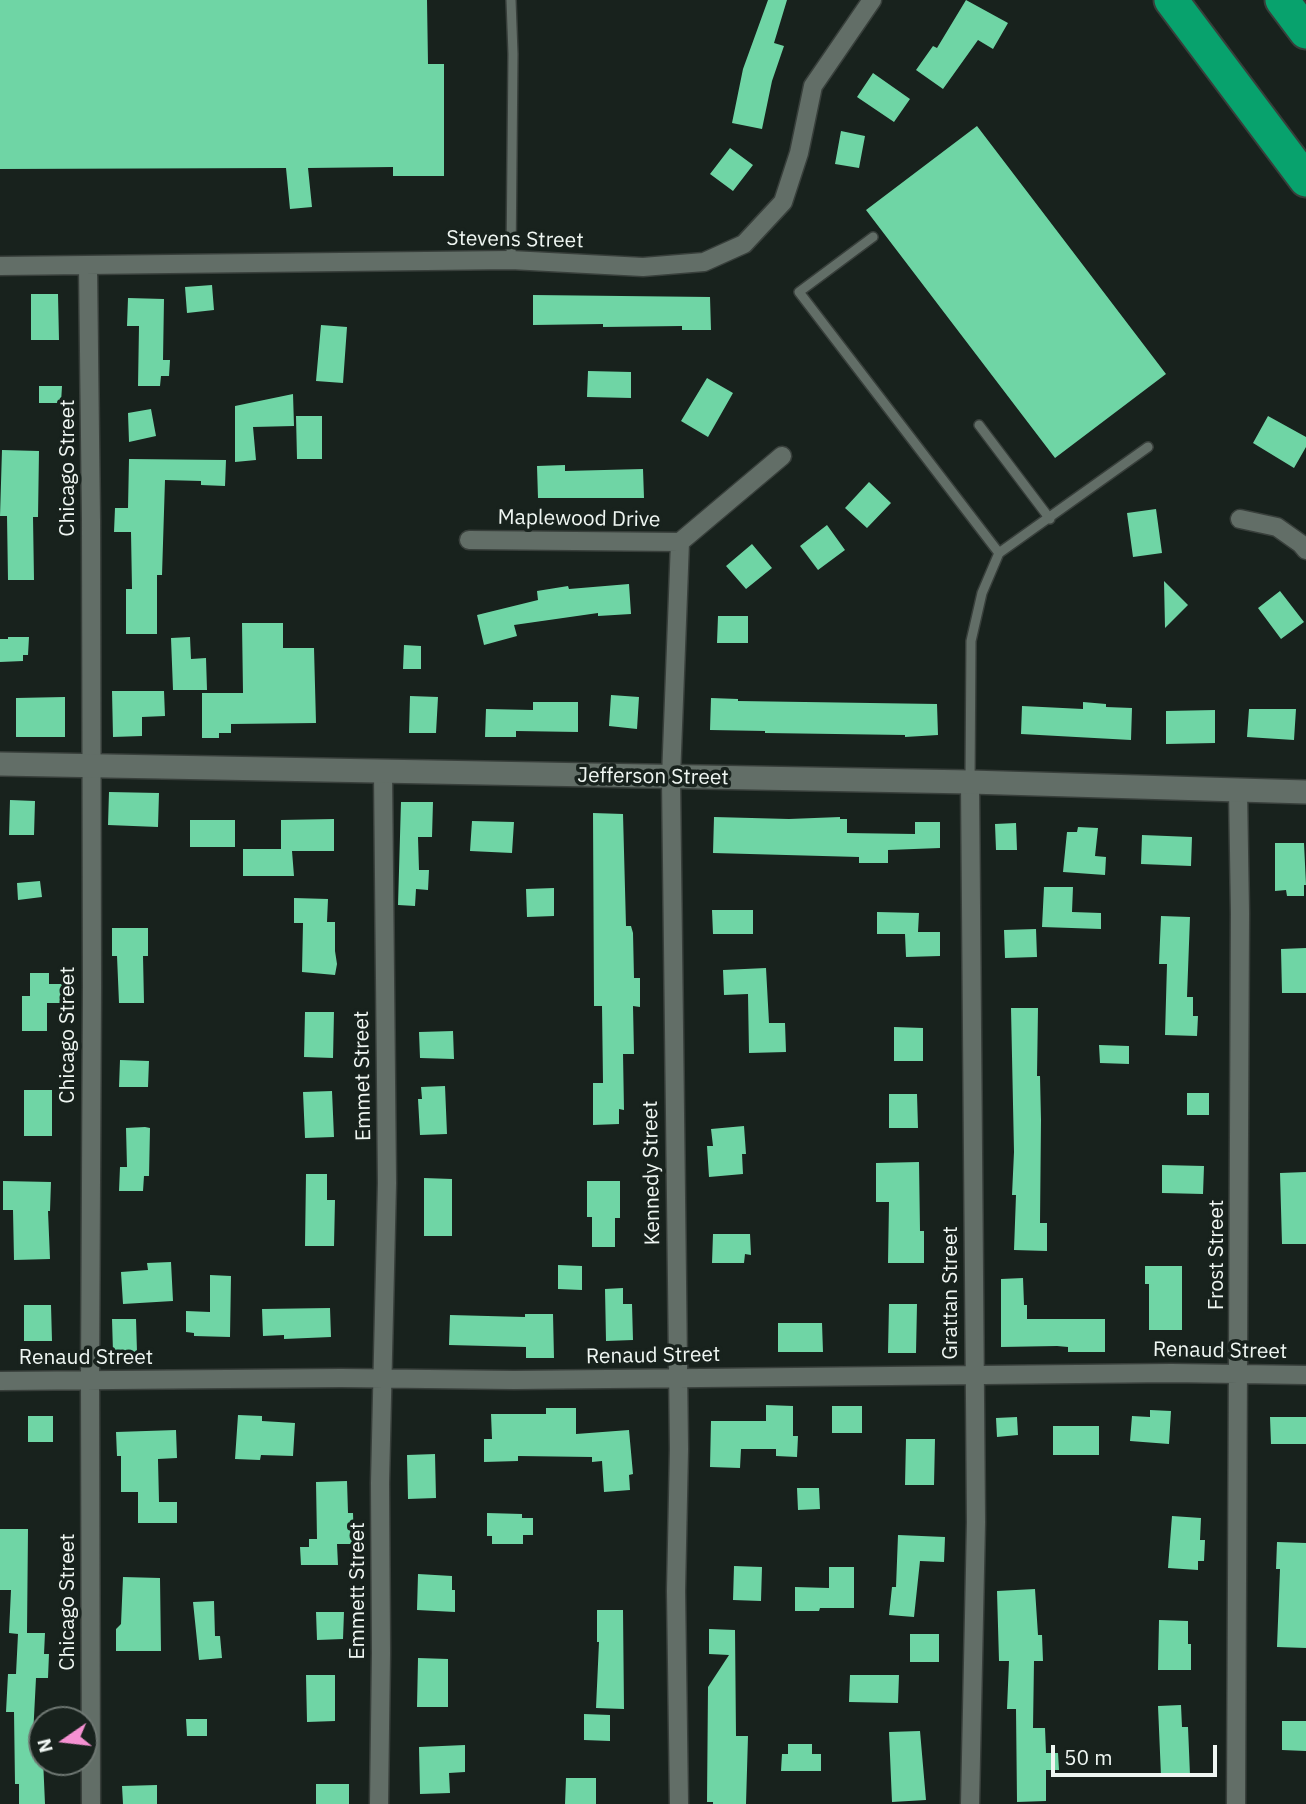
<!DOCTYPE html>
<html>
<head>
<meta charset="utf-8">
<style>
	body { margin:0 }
	#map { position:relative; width:1306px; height:1804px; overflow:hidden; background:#18221d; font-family:"IBM Plex Sans",sans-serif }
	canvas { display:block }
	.north { position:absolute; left:28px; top:1706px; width:70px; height:70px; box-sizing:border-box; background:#18221d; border:2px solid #6e7772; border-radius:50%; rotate:256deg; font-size:19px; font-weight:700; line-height:28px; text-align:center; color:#eff6f2 }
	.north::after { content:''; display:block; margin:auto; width:24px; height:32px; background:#f591d2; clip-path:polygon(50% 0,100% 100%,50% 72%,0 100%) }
	.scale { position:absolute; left:1051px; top:1745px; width:166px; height:32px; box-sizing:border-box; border:4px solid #eff6f2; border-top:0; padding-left:9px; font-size:21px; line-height:24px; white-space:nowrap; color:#eff6f2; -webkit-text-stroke:5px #18221d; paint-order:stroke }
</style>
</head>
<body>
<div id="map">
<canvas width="1306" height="1804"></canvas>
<div class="north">N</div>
<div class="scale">50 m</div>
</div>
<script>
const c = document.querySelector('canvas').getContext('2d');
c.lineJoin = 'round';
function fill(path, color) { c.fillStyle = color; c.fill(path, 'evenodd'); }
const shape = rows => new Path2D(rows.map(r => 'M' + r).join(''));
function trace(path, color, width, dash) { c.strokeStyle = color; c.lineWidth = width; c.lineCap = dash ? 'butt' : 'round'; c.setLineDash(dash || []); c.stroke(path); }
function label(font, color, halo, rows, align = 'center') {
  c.font = font + ' "IBM Plex Sans",sans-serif'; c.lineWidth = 7; c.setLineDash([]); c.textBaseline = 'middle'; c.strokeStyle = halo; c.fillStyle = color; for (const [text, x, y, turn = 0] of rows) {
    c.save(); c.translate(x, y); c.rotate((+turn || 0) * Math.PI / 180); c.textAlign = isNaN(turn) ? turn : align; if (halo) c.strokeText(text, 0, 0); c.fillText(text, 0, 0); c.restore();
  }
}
const building = shape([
	[0,0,427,0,428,64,444,64,444,176,393,176,393,167,308,168,312,207,290,209,286,168,0,169],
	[768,0,787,0,774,43,784,46,772,81,762,129,732,123,743,69],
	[966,0,1008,23,993,49,978,40,943,89,916,70,933,46,937,48],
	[873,73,910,99,894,122,857,97],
	[977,126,1166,374,1055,458,866,210],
	[841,131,865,136,859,168,835,164],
	[730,148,753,165,733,191,710,174],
	[212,285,214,310,187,313,185,287],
	[31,294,58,294,59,340,31,340],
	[533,295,710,297,711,330,682,330,682,326,603,327,603,324,533,325],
	[128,298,164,299,163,360,170,360,169,376,161,376,160,386,138,386,139,326,127,326],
	[321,325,347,327,343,383,316,381],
	[588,371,631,372,631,398,587,397],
	[707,378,733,393,708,437,681,421],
	[39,386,62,386,61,403,39,403],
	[293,394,294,426,253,427,256,460,235,462,235,406],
	[151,409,156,436,129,442,128,413],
	[296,416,322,416,322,459,297,459],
	[1268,416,1306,437,1306,447,1294,468,1253,443],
	[2,450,39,451,38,517,33,517,34,580,8,580,7,516,0,516],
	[129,459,226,460,225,486,201,485,201,481,165,480,162,575,157,575,157,634,126,634,126,589,132,589,131,532,114,532,115,508,128,508],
	[565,465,565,471,643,469,644,498,538,498,537,466],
	[869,482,891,503,867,528,845,508],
	[1156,509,1162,553,1133,557,1127,513],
	[827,525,845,550,818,570,800,546],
	[752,544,772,568,746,589,726,566],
	[1164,581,1188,605,1165,628],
	[629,584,631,614,598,616,598,613,514,625,517,636,484,645,477,615,538,600,537,591,568,586,569,589],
	[1280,591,1304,622,1281,639,1258,608],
	[718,616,748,616,748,643,717,643],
	[242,623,283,623,283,648,314,648,316,723,231,724,231,733,219,733,219,738,202,738,202,693,243,693],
	[8,637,29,637,28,655,23,655,23,661,0,662,0,639,8,639],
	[190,637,191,659,206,658,207,690,173,690,171,638],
	[404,645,421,646,421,669,403,669],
	[112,691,164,691,165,716,142,717,142,736,113,737],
	[611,695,639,697,637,729,609,726],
	[410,696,438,697,436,733,409,733],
	[65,697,65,737,16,737,16,698],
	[711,698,738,699,738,701,937,704,938,735,905,737,905,735,765,733,765,731,710,730],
	[533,702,578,702,578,732,516,731,516,737,485,737,486,709,533,710],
	[1083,702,1106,704,1106,707,1132,708,1131,740,1021,734,1022,706,1083,709],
	[1249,709,1296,709,1294,740,1247,737],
	[1215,710,1215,743,1166,744,1166,711],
	[109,792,159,793,158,827,108,825],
	[10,800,35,801,34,835,9,835],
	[401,802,433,802,432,837,418,837,419,870,429,870,428,890,416,889,415,906,398,905],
	[593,813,623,814,626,926,631,926,633,933,634,978,640,978,640,1007,633,1006,634,1054,623,1054,624,1110,619,1109,619,1124,593,1125,593,1083,603,1083,602,1006,594,1006],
	[714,817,789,819,840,817,840,819,847,819,847,833,915,834,915,822,940,822,940,848,888,850,888,863,859,863,859,857,713,853],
	[334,819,334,851,292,851,294,876,243,876,243,849,281,849,281,820],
	[190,820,235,820,235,847,190,847],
	[472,821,514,822,512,853,470,851],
	[1016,823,1017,850,996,850,995,824],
	[1078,827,1098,828,1095,856,1106,857,1105,875,1063,872,1067,832,1077,832],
	[1142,835,1192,837,1191,866,1141,864],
	[1275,843,1304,843,1306,885,1304,885,1304,896,1287,896,1286,890,1275,891],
	[40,881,42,897,18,900,17,883],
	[1044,887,1073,887,1072,912,1101,913,1101,929,1042,927],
	[554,888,554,916,527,917,526,889],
	[294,898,328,899,327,922,335,922,335,951,337,964,335,975,302,972,303,923,294,923],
	[712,910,753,910,753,934,713,934],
	[877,912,919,913,918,932,940,932,940,956,906,957,905,934,877,934],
	[1161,916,1190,917,1187,997,1193,997,1193,1016,1198,1016,1197,1036,1165,1035,1167,964,1159,964],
	[112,928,148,928,148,956,143,956,144,1003,119,1003,117,956,112,956],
	[1036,929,1037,957,1005,958,1004,930],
	[1306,948,1306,993,1282,993,1281,949],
	[766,968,769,1023,785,1023,786,1052,749,1053,748,994,724,995,723,970],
	[30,973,49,973,49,984,62,984,63,1003,47,1003,47,1031,22,1031,22,996,30,996],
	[1011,1008,1038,1008,1037,1076,1040,1076,1041,1120,1040,1223,1047,1223,1047,1251,1014,1250,1016,1195,1012,1195,1014,1152],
	[305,1012,334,1012,333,1058,304,1057],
	[894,1027,923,1028,923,1061,894,1061],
	[453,1031,454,1059,420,1058,419,1032],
	[1099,1045,1129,1046,1129,1064,1100,1063],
	[120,1060,149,1061,148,1087,119,1087],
	[445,1086,447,1134,420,1135,418,1099,422,1099,421,1087],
	[24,1090,52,1090,52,1136,24,1136],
	[332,1091,334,1137,305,1138,303,1092],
	[1187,1093,1209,1093,1209,1115,1187,1115],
	[889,1094,917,1094,918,1128,889,1128],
	[744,1126,746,1154,742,1154,743,1174,709,1177,707,1146,713,1146,711,1129],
	[145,1127,150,1128,149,1176,144,1176,143,1191,119,1191,120,1167,127,1167,126,1128],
	[919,1162,920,1231,924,1231,924,1263,888,1263,889,1202,876,1202,876,1163],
	[1162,1165,1204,1166,1203,1194,1162,1193],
	[1306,1172,1306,1244,1282,1244,1280,1173],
	[306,1174,327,1174,327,1200,335,1200,334,1246,305,1246],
	[424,1178,452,1179,452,1236,424,1236],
	[3,1181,51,1182,50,1211,48,1211,50,1259,14,1260,13,1210,3,1210],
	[587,1181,620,1181,620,1218,615,1218,615,1247,592,1247,592,1217,587,1217],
	[713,1234,750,1234,751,1255,745,1254,744,1263,712,1263],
	[171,1262,173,1301,123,1304,121,1272,148,1270,147,1263],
	[558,1265,582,1266,582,1290,558,1289],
	[1145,1266,1182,1266,1182,1330,1149,1330,1149,1284,1145,1284],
	[210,1275,231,1276,230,1337,194,1336,194,1333,186,1332,186,1311,210,1312],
	[1023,1278,1024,1305,1027,1305,1027,1319,1105,1319,1105,1352,1068,1352,1068,1347,1057,1346,1001,1347,1001,1279],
	[623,1288,623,1304,632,1304,633,1340,606,1341,605,1289],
	[889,1304,917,1304,916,1353,888,1353],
	[24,1305,51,1305,52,1341,24,1341],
	[330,1308,331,1337,284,1339,284,1335,263,1336,262,1309],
	[525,1314,553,1314,554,1358,526,1358,526,1347,449,1345,450,1315,525,1317],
	[112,1319,136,1319,137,1352,113,1352],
	[778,1323,822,1323,823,1352,778,1352],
	[766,1405,793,1406,793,1436,798,1436,797,1457,776,1456,776,1449,741,1449,740,1468,710,1467,711,1421,766,1421],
	[832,1406,862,1406,862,1433,832,1433],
	[546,1408,576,1408,576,1434,629,1430,633,1474,629,1475,630,1490,604,1492,602,1461,592,1462,592,1457,518,1456,518,1461,484,1462,484,1439,492,1439,491,1414,546,1414],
	[1150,1410,1171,1411,1169,1444,1130,1441,1132,1416,1150,1417],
	[238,1415,262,1416,262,1421,295,1423,293,1456,261,1455,260,1460,235,1459],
	[28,1416,53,1416,53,1442,28,1442],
	[1017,1417,1018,1435,997,1437,996,1418],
	[1270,1417,1306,1417,1306,1444,1271,1444],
	[1053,1426,1099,1426,1099,1455,1053,1455],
	[176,1430,177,1458,158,1459,159,1502,177,1502,177,1523,138,1523,138,1492,121,1492,121,1456,117,1456,116,1432],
	[906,1439,935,1439,934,1485,905,1485],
	[435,1454,436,1498,408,1499,407,1455],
	[347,1481,348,1513,353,1513,354,1544,337,1544,338,1565,301,1565,300,1547,309,1547,309,1539,317,1539,316,1482],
	[797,1488,819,1488,820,1509,798,1510],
	[487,1513,522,1514,522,1518,533,1518,533,1535,523,1535,523,1544,492,1544,492,1536,487,1536],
	[1172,1516,1201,1518,1200,1540,1205,1540,1204,1561,1198,1561,1198,1570,1168,1568],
	[0,1529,28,1529,27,1633,45,1633,44,1654,49,1654,48,1678,36,1678,33,1736,42,1736,45,1804,19,1804,19,1784,15,1784,14,1712,6,1712,8,1674,16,1674,18,1634,9,1633,11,1590,0,1590],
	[898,1535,945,1537,944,1562,920,1561,914,1617,889,1615,892,1587,896,1587],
	[1277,1542,1306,1543,1306,1648,1277,1647,1280,1569,1276,1569],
	[734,1566,762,1567,761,1601,733,1600],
	[829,1567,854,1567,854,1608,820,1608,819,1611,795,1611,795,1587,829,1588],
	[418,1574,452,1576,452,1590,455,1590,455,1612,417,1610],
	[123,1577,160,1578,161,1651,116,1651,116,1629,121,1624],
	[1035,1589,1038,1635,1042,1635,1043,1661,1034,1661,1033,1728,1045,1728,1046,1753,1058,1753,1059,1770,1046,1770,1046,1801,1017,1802,1016,1709,1007,1709,1009,1661,999,1661,997,1591],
	[214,1601,215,1636,220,1636,222,1658,199,1660,193,1602],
	[597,1610,623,1610,624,1709,596,1708,599,1642,597,1642],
	[316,1612,344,1612,343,1639,317,1640],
	[1159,1620,1188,1621,1188,1644,1191,1644,1191,1670,1158,1670],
	[709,1629,735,1630,736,1736,748,1736,746,1804,713,1804,713,1802,707,1802,708,1687,729,1655,709,1654],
	[910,1634,939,1634,939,1662,910,1662],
	[418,1658,448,1659,448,1707,417,1707],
	[306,1675,335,1675,335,1721,307,1722],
	[850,1675,899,1675,898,1703,849,1702],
	[1181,1705,1182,1727,1188,1727,1190,1775,1161,1776,1158,1706],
	[584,1714,610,1715,610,1741,584,1740],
	[186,1719,207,1719,207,1736,187,1736],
	[1282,1721,1306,1721,1306,1751,1282,1750],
	[920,1731,926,1800,892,1802,889,1732],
	[788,1744,812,1744,812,1754,821,1754,821,1771,781,1771,782,1754,788,1754],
	[465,1745,465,1772,449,1773,450,1793,420,1794,419,1747],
	[566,1778,596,1778,596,1804,565,1804],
	[316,1784,349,1784,349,1804,316,1804],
	[157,1785,157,1804,123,1804,122,1786]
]);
const service = shape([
	[873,237,799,292,999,553],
	[511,260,513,54,511,0],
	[979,425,1050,519],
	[970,781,971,641,982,593,999,553,1148,447]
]);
const minor = shape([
	[0,266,511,260,643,267,704,262,744,244,783,202,799,153,813,86,872,0],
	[88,266,91,521,92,986,90,1379,91,1804],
	[1240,519,1277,527,1301,544,1306,550],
	[469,540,680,542,782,456],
	[0,1381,341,1378,514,1380,1171,1373,1306,1375],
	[379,1804,381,1653,380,1483,387,1183,383,773],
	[679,1804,676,1591,679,1449,671,778,680,542],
	[970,1804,976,1522,970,782],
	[1236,1804,1240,913,1238,790]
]);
const tertiary = shape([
	[0,764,970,782,1306,792]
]);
const motorway = shape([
	[1171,0,1306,180],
	[1282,0,1306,32]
]);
const streetNames = [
	["Stevens Street",515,240,1],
	["Chicago Street",68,468,-90],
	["Maplewood Drive",579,519,1],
	["Jefferson Street",653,777,1],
	["Chicago Street",68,1035,-90],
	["Emmet Street",363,1076,-91],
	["Kennedy Street",652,1173,-91],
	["Frost Street",1217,1255,-90],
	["Grattan Street",951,1293,-90],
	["Renaud Street",1220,1351,1],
	["Renaud Street",653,1356,-1],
	["Renaud Street",86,1358],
	["Emmett Street",358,1591,-90],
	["Chicago Street",68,1602,-90]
];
fill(building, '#6fd5a5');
trace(service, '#383f3b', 12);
trace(minor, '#383f3b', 21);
trace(tertiary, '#383f3b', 26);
trace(motorway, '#383f3b', 37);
trace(service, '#626e67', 9);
trace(minor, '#626e67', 18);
trace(tertiary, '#626e67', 23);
trace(motorway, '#08a26d', 33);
label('21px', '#eff6f2', '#18221d', streetNames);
</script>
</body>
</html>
